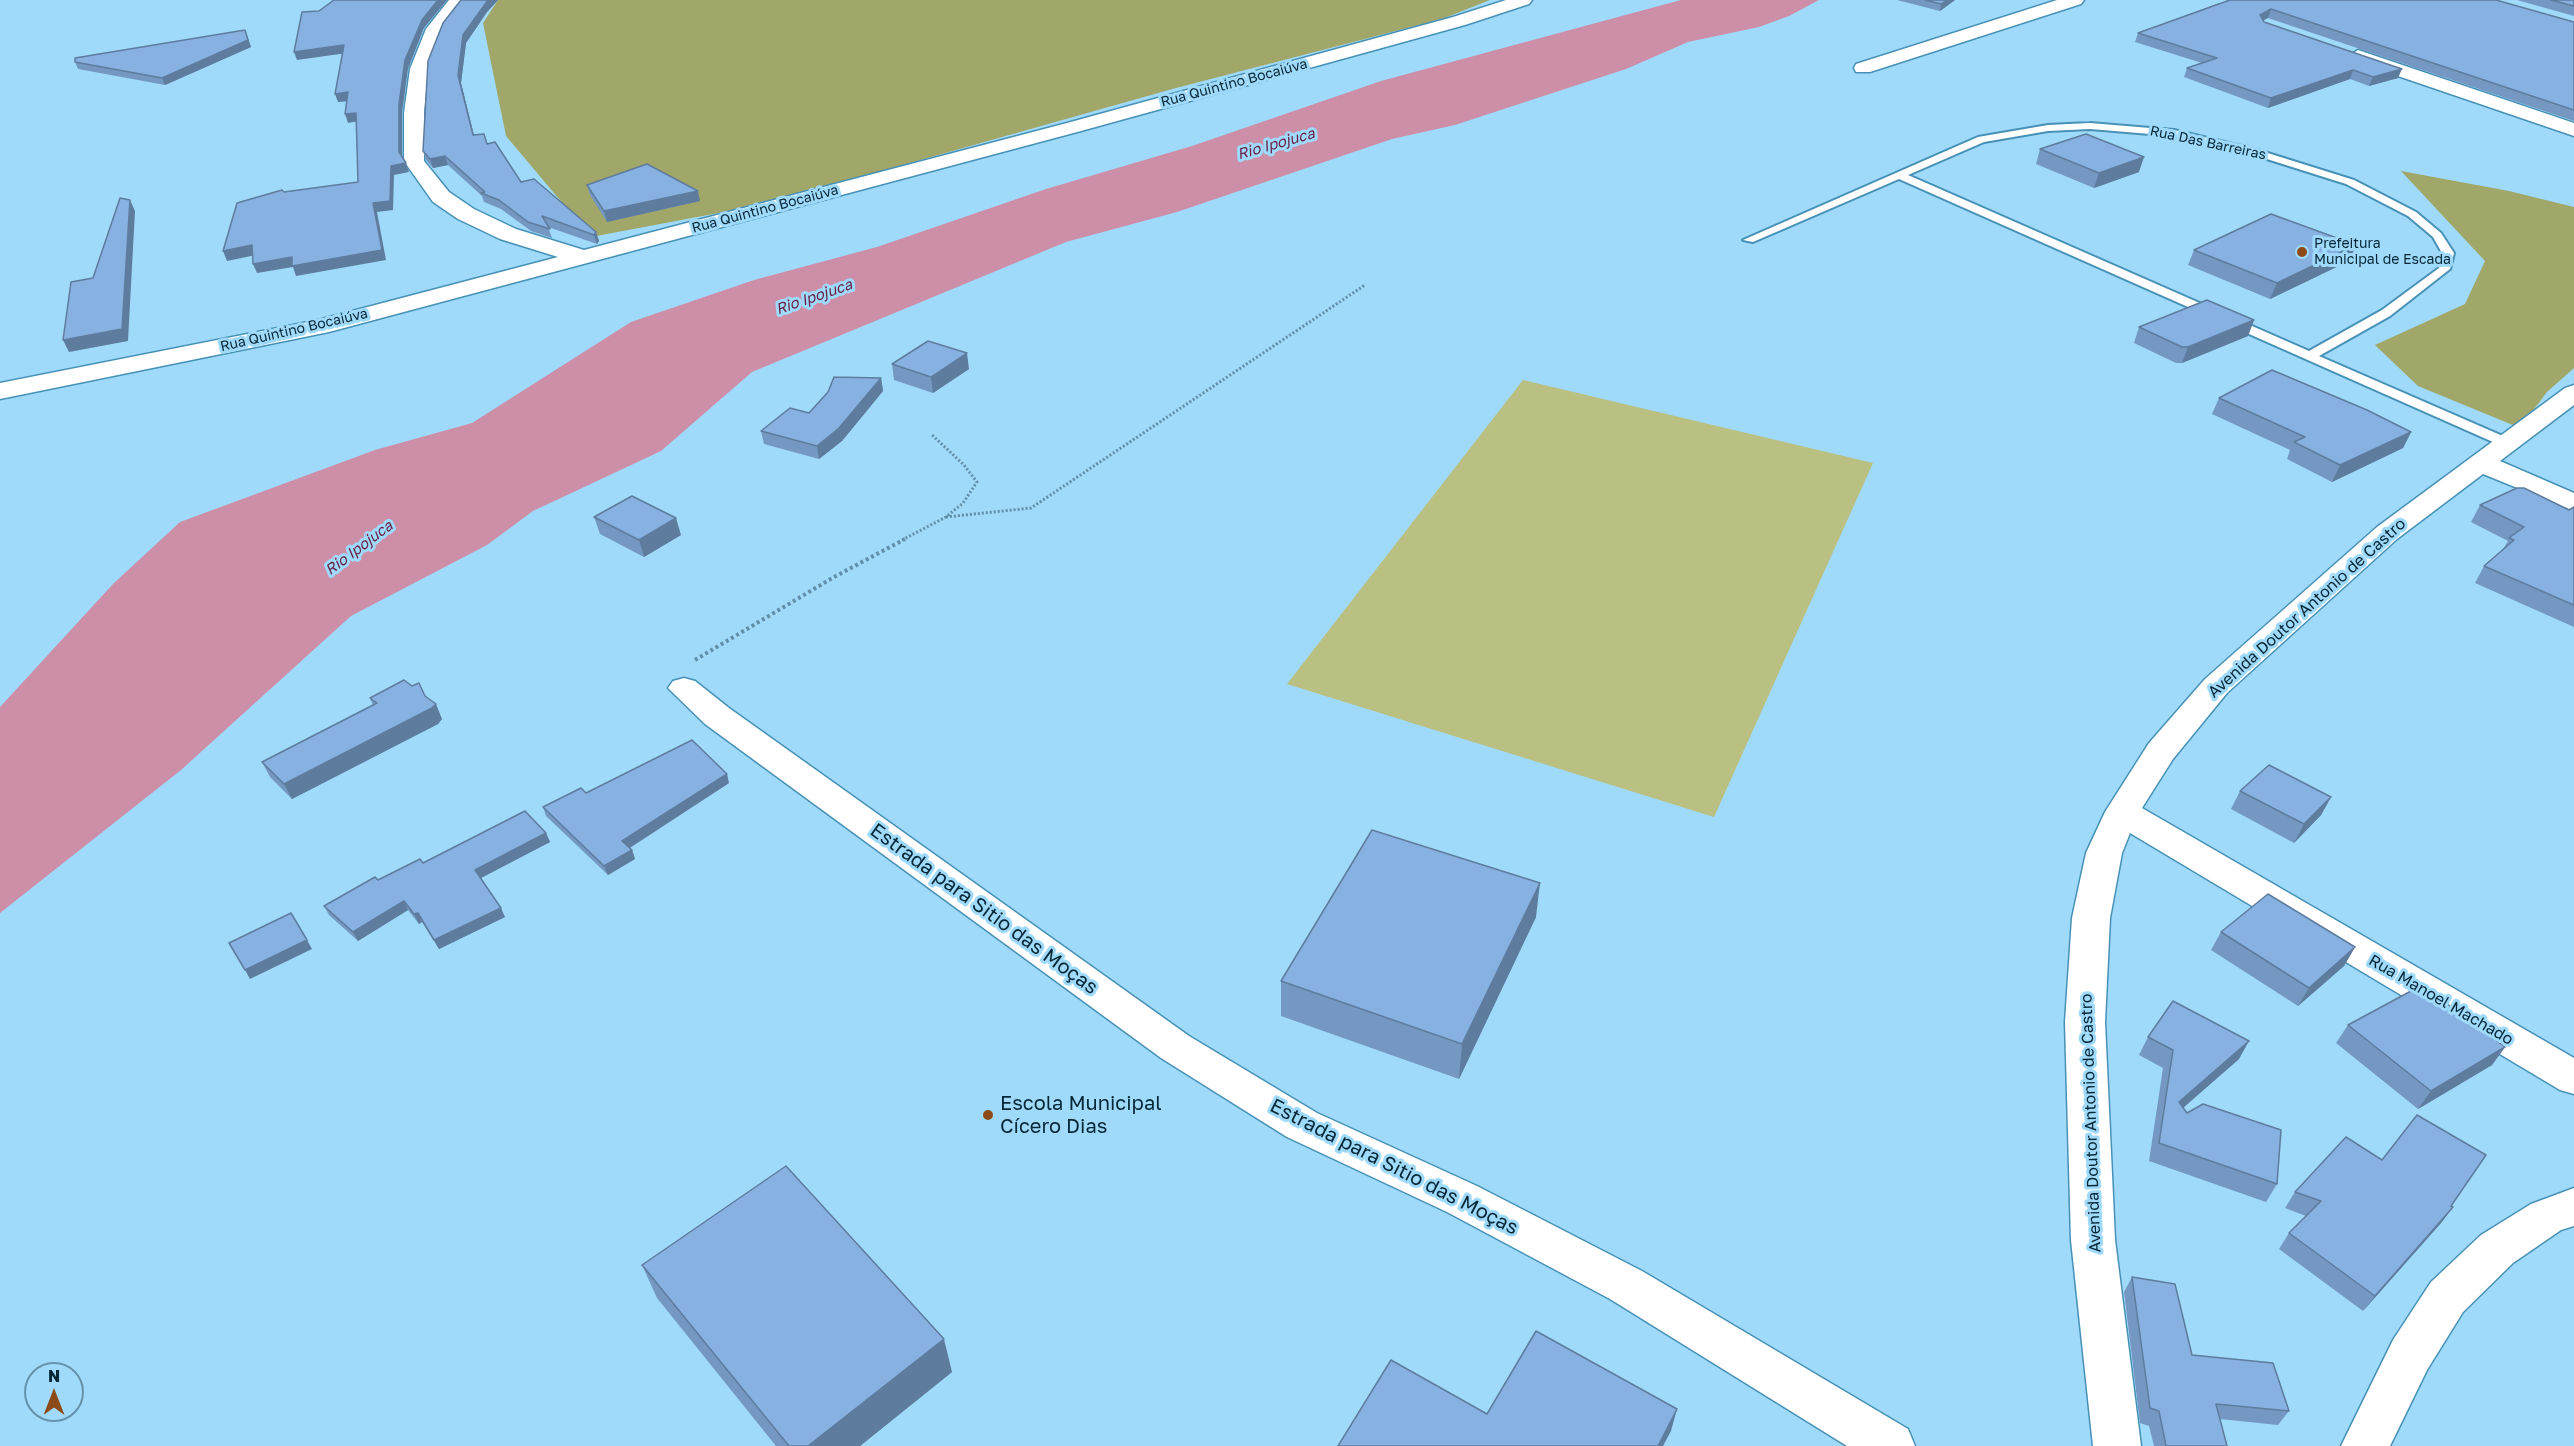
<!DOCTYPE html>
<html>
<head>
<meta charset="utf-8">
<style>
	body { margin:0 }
	#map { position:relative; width:2574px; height:1446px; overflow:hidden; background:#a0dafa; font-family:"Golos Text",sans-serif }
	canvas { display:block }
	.north { position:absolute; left:24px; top:1362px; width:60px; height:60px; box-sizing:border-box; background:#a0dafa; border:2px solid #6292ac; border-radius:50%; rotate:0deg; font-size:16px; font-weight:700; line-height:24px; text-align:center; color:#062736 }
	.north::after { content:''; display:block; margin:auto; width:21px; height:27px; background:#8d4a19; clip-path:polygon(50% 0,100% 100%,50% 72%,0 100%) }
</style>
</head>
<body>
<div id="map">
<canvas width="2574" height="1446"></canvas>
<div class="north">N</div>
</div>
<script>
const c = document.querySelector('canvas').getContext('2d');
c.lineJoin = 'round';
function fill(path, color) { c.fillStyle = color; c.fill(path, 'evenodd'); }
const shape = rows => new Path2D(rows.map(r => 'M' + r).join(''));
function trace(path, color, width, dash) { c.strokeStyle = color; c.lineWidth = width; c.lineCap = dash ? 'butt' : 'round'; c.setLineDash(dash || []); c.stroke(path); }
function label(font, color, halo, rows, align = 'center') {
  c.font = font + ' "Golos Text",sans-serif'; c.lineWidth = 6; c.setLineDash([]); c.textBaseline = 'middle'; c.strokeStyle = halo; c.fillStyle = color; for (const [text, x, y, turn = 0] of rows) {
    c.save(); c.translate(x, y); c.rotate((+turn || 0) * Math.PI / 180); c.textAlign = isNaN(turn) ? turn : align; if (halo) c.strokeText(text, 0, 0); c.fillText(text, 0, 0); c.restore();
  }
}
const green = shape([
	[1523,380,1873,463,1714,817,1287,684]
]);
const forest = shape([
	[498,0,1490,0,1442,19,1176,88,761,205,591,237,506,136,483,23],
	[2401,171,2509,191,2574,207,2574,368,2547,392,2520,428,2418,386,2375,345,2465,304,2485,261]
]);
const water = shape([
	[1681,0,1819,0,1789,16,1759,27,1688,42,1626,69,1455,125,1392,139,1177,212,1066,242,752,372,661,451,533,511,487,545,351,616,181,770,0,913,0,707,113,584,180,522,375,450,472,423,631,322,754,280,877,247,1046,189,1192,146,1381,81]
]);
const pathFar1 = shape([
	[946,517,1031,508,1365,285],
	[902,540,946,517,963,503,977,482,964,465,931,434]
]);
const path = shape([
	[695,660,834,577,905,539]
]);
const service = shape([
	[2090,123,2174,130,2258,150,2354,180,2416,212,2441,233,2454,253,2450,269,2390,316,2319,356,2512,440,2512,446,2502,446,1899,179,1753,242,1743,240,1978,137,2048,125,2090,123],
	[2090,129,2174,136,2251,154,2346,184,2408,216,2433,237,2442,253,2439,268,2382,310,2309,351,1908,175,1984,142,2048,131,2090,129]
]);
const minor = shape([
	[449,0,467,0,444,30,428,69,424,113,424,161,449,192,474,209,516,229,584,250,1067,123,1453,17,1506,0,1532,0,1529,4,1465,25,1081,131,329,332,0,399,0,383,318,320,558,257,500,239,458,219,433,202,404,161,404,113,410,69,426,29,449,0],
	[2057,0,2084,0,2081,4,1870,72,1856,72,1854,68,1856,64,2057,0],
	[2358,50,2574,123,2574,136,2351,60,2349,56,2358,50],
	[2574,385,2574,405,2500,461,2574,493,2574,511,2483,474,2397,539,2227,693,2173,759,2142,808,2574,1058,2574,1094,2560,1090,2130,833,2122,853,2110,918,2105,1022,2115,1240,2141,1446,2093,1446,2071,1240,2065,1022,2072,918,2086,853,2105,812,2149,743,2205,679,2377,527,2565,388,2574,385],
	[684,678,695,681,729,708,1189,1036,1317,1113,1477,1186,1642,1271,1908,1429,1915,1446,1847,1446,1610,1299,1447,1212,1287,1137,1161,1058,705,724,668,688,673,681,684,678],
	[2574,1188,2574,1226,2561,1230,2513,1263,2463,1312,2427,1370,2390,1446,2341,1446,2393,1340,2431,1282,2481,1235,2531,1204,2574,1188]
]);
const wall = shape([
	[461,0,498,0,487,12,466,43,461,83,474,135,487,144,521,182,596,232,599,241,597,244,548,227,552,238,531,231,501,209,484,202,482,196,448,165,433,168,426,160,423,151],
	[1897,0,1955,0,1940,11],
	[2517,0,2574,0,2574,16],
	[2219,3,2574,22,2574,121,2268,18,2263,20,2264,22,2398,78,2369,86,2350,79,2268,108,2184,77,2187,68,2202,63,2135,42,2138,33],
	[247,36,251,47,165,85,78,69,75,62],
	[2040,149,2139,172,2094,188,2036,164],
	[587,185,700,201,607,222,590,195],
	[2356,245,2349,261,2270,299,2188,265,2194,250],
	[2254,320,2248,336,2182,363,2176,363,2134,343,2139,327],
	[892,364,969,369,933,393,894,380],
	[881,378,883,391,842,441,819,459,764,444,761,431,809,413],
	[2219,398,2411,432,2403,448,2332,482,2287,459,2290,450,2212,414],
	[2480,505,2569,510,2574,507,2574,627,2475,583,2484,566,2502,551,2508,541,2471,522],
	[594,517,681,535,644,557,600,534],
	[425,696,442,719,438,724,292,799,270,777,262,762,373,705,370,698],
	[729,783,630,848,632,850,635,859,608,875,546,816,543,807,586,793],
	[2240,791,2331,797,2321,815,2294,843,2231,809],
	[546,833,550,842,481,878,505,917,439,949,422,922,419,924,408,910,358,941,329,915,324,906,378,880,423,863],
	[1536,917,1459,1079,1281,1016,1281,981],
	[2221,932,2355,947,2344,966,2298,1006,2211,950],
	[2348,1025,2505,1047,2492,1065,2418,1109,2336,1043],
	[2148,1037,2239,1059,2183,1108,2187,1113,2277,1184,2266,1202,2149,1161,2163,1068,2139,1055],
	[2295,1192,2451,1206,2453,1207,2441,1223,2363,1311,2279,1249,2289,1233,2306,1216,2285,1208],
	[642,1265,952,1372,860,1446,776,1446,657,1298],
	[2132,1277,2192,1355,2289,1411,2278,1425,2220,1419,2227,1446,2154,1446,2149,1426,2140,1423,2124,1292]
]);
const shadedWall = shape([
	[438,0,447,0,424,28,408,69,402,113,402,161,399,152,399,104,405,60,422,20],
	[488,0,498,0,487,12,466,43,461,83,476,144,458,75,463,35],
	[1947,0,1955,0,1940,11,1941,4],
	[2271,9,2268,18,2257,24,2260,15],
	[245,30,251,47,165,85,162,78],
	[344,45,347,53,297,60,294,52],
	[2402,69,2398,78,2369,86,2373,77],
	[2353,70,2350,79,2268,108,2271,98],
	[348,92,352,101,338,102,335,94],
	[356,113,359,121,348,123,345,114],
	[445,156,448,165,433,168,430,159],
	[2144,157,2139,172,2094,188,2099,173],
	[406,163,409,172,394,175,393,210,377,212,386,260,296,276,293,267,257,273,253,264,391,166],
	[698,191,700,201,607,222,604,211],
	[130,200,135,211,128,341,69,352,63,340],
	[596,232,599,241,597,244,594,235],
	[252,245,256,255,227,261,223,251],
	[2356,245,2349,261,2270,299,2277,283],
	[2254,320,2248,336,2182,363,2188,347],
	[967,353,969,369,933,393,931,377],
	[881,378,883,391,842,441,819,459,817,446],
	[2411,432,2403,448,2332,482,2340,465],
	[676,518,681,535,644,557,639,540],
	[436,704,442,719,438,724,292,799,284,784],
	[727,774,729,783,626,850,622,841],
	[2331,797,2321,815,2294,843,2304,824],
	[546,833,550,842,479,879,475,870],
	[632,850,635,859,608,875,604,866],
	[1540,883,1536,917,1459,1079,1462,1044],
	[404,901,408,910,358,941,353,932],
	[501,908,505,917,439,949,434,940],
	[418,913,422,922,419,924,414,914],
	[307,940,312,949,250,979,245,970],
	[2355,947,2344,966,2298,1006,2309,988],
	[2249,1041,2239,1059,2169,1120,2179,1102],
	[2505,1047,2492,1065,2418,1109,2431,1091],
	[2453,1207,2441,1223,2363,1311,2375,1296],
	[944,1339,952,1372,860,1446,808,1446],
	[1677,1409,1671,1431,1663,1446,1658,1446]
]);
const building = shape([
	[334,0,438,0,422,20,405,60,399,104,399,152,406,163,391,166,390,201,373,203,382,250,292,266,292,257,253,264,252,245,223,251,237,203,282,190,284,192,358,182,356,113,345,114,348,92,335,94,344,45,294,52,302,12,319,11,334,0],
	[461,0,488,0,463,35,458,75,473,135,484,134,487,144,495,142,521,182,534,179,596,232,594,235,542,216,550,229,528,222,499,200,481,193,485,192,445,156,430,159,423,151,428,61,443,23,461,0],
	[1925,0,1947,0,1941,4,1925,0],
	[2230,0,2496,0,2574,22,2574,110,2271,9,2260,15,2264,22,2402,69,2373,77,2353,70,2271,98,2187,68,2217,58,2138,33,2230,0],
	[2551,0,2574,0,2574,6,2551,0],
	[245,30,248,40,162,78,75,62,75,58,245,30],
	[2086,134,2144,157,2099,173,2040,149,2086,134],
	[647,164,698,191,604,211,587,185,647,164],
	[120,198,130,200,122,329,63,340,71,282,93,278,120,198],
	[2271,214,2356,245,2277,283,2194,250,2271,214],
	[2207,300,2254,320,2188,347,2182,347,2139,327,2207,300],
	[928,341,967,353,931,377,892,364,928,341],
	[2272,370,2367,410,2411,432,2340,465,2294,442,2305,437,2219,398,2272,370],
	[834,377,881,378,839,428,817,446,761,431,790,408,809,413,828,392,834,377],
	[2517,488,2524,488,2569,510,2574,507,2574,605,2484,566,2514,540,2509,538,2524,527,2480,505,2517,488],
	[632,496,676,518,639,540,594,517,632,496],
	[404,680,412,686,419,683,425,696,436,704,432,708,284,784,262,762,377,703,370,698,404,680],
	[692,740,727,774,622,841,632,850,604,866,543,807,581,788,586,793,692,740],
	[2269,765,2331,797,2304,824,2240,791,2269,765],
	[525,811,546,833,475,870,501,908,434,940,418,913,414,914,404,901,353,932,324,906,375,877,378,880,420,859,423,863,525,811],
	[1372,830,1540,883,1462,1044,1281,981,1372,830],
	[2268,894,2355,947,2309,988,2221,932,2268,894],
	[291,913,307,940,245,970,229,943,291,913],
	[2422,985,2505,1047,2431,1091,2348,1025,2422,985],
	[2173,1001,2249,1041,2179,1102,2187,1113,2203,1104,2281,1130,2277,1184,2159,1143,2173,1050,2148,1037,2173,1001],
	[2417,1115,2486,1155,2451,1206,2453,1207,2375,1296,2289,1233,2321,1201,2295,1192,2346,1137,2382,1160,2417,1115],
	[786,1166,944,1339,808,1446,789,1446,642,1265,786,1166],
	[2132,1277,2175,1284,2192,1355,2273,1363,2289,1411,2216,1404,2227,1446,2166,1446,2159,1411,2150,1408,2132,1277],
	[1536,1331,1677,1409,1658,1446,1338,1446,1391,1360,1487,1414,1536,1331]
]);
const markers = [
	[2302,252,6,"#8d4a19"],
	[988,1115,6,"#8d4a19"]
];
const farStreetnames = [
	["Rua Quintino Bocaiúva",1234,83,-15],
	["Rua Das Barreiras",2208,143,12],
	["Rua Quintino Bocaiúva",765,209,-15],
	["Rua Quintino Bocaiúva",294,330,-13]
];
const farPoinames = [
	["Prefeitura",2314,244],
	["Municipal de Escada",2314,260]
];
const farWaternames = [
	["Rio Ipojuca",1276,144,-16],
	["Rio Ipojuca",814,297,-19],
	["Rio Ipojuca",359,548,-37]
];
const streetNames = [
	["Avenida Doutor Antonio de Castro",2307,608,-42],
	["Rua Manoel Machado",2441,1000,30],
	["Avenida Doutor Antonio de Castro",2091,1123,-92]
];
const nearStreetnames = [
	["Estrada para Sitio das Moças",984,909,36],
	["Estrada para Sitio das Moças",1394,1167,27]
];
const nearPoinames = [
	["Escola Municipal",1000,1104],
	["Cícero Dias",1000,1127]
];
fill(green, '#bac082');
fill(forest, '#a1a769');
fill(water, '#cd8ea8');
trace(service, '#4791b7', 4);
trace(minor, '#4791b7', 3);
trace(pathFar1, '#6090a9', 3, [2, 2]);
trace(path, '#6090a9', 4, [3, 3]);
fill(service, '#fff');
fill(minor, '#fff');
fill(wall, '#7498c2');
fill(shadedWall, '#5e7c9e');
fill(building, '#87b1e1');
trace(building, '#5e7c9e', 1.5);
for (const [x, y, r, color] of markers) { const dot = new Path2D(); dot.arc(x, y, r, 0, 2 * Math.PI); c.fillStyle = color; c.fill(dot); trace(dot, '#a0dafa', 2); }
label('14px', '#062736', '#a0dafa', farStreetnames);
label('14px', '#062736', '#a0dafa', farPoinames, 'left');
label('italic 15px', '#691e44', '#a0dafa', farWaternames);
label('16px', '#062736', '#a0dafa', streetNames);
label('20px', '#062736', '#a0dafa', nearStreetnames);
label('20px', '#062736', '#a0dafa', nearPoinames, 'left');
</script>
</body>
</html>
